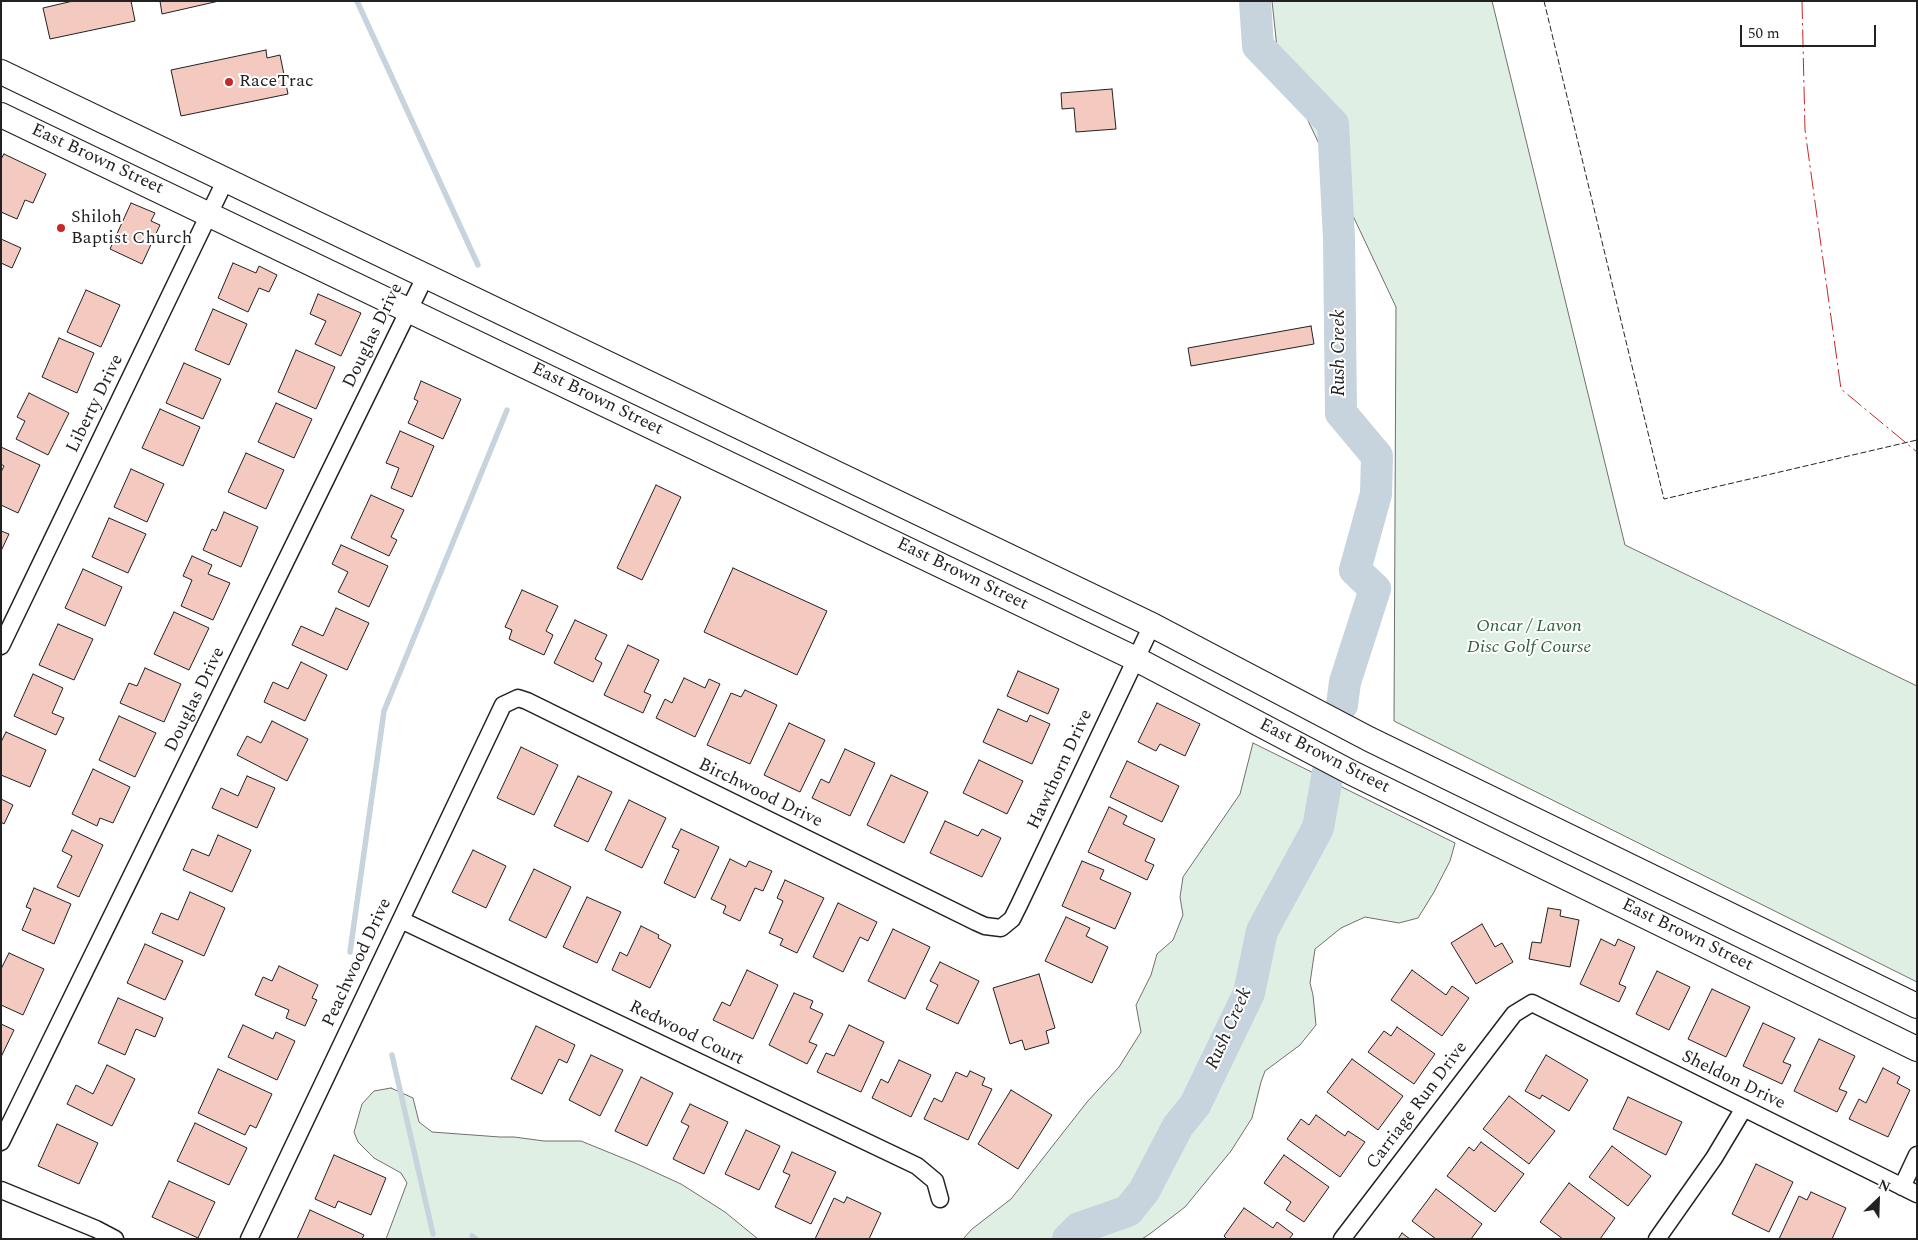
<!DOCTYPE html>
<html>
<head>
<meta charset="utf-8">
<style>
	body { margin:0 }
	#map { position:relative; width:1918px; height:1240px; overflow:hidden; background:#fff; font-family:Spectral,serif }
	canvas { display:block }
	.frame { position:absolute; inset:0; border:2px solid #222; pointer-events:none }
	.north { position:absolute; left:1853px; top:1175px; width:50px; height:50px; -webkit-text-stroke:4px #fff; paint-order:stroke; rotate:24deg; font-size:14px; font-weight:700; line-height:20px; text-align:center; color:#222 }
	.north::after { content:''; display:block; margin:auto; width:18px; height:22px; background:#222; clip-path:polygon(50% 0,100% 100%,50% 72%,0 100%) }
	.scale { position:absolute; left:1740px; top:25px; width:136px; height:22px; box-sizing:border-box; border:2px solid #222; border-top:0; padding-left:6px; font-size:15px; line-height:18px; white-space:nowrap; color:#222; -webkit-text-stroke:4px #fff; paint-order:stroke }
</style>
</head>
<body>
<div id="map">
<canvas width="1918" height="1240"></canvas>
<div class="frame"></div>
<div class="north">N</div>
<div class="scale">50 m</div>
</div>
<script>
const c = document.querySelector('canvas').getContext('2d');
c.lineJoin = 'round';
function fill(path, color) { c.fillStyle = color; c.fill(path, 'evenodd'); }
const shape = rows => new Path2D(rows.map(r => 'M' + r).join(''));
function trace(path, color, width, dash) { c.strokeStyle = color; c.lineWidth = width; c.lineCap = dash ? 'butt' : 'round'; c.setLineDash(dash || []); c.stroke(path); }
function label(font, color, halo, rows, align = 'center') {
  c.font = font + ' Spectral,serif'; c.lineWidth = 4; c.setLineDash([]); c.textBaseline = 'middle'; c.strokeStyle = halo; c.fillStyle = color; for (const [text, x, y, turn = 0] of rows) {
    c.save(); c.translate(x, y); c.rotate((+turn || 0) * Math.PI / 180); c.textAlign = isNaN(turn) ? turn : align; if (halo) c.strokeText(text, 0, 0); c.fillText(text, 0, 0); c.restore();
  }
}
const green = shape([
	[1272,1,1492,1,1625,545,1917,686,1917,982,1394,721,1396,307,1278,57,1272,1],
	[1253,743,1455,843,1450,861,1434,892,1418,918,1399,923,1365,917,1341,928,1315,949,1310,983,1313,995,1316,1025,1300,1045,1265,1071,1261,1082,1252,1118,1231,1151,1185,1207,1151,1233,1142,1239,963,1239,972,1229,1011,1199,1087,1102,1119,1067,1141,1032,1136,1005,1151,975,1157,954,1173,940,1183,915,1180,897,1183,877,1240,794,1253,743],
	[391,1088,413,1098,419,1122,432,1132,500,1137,514,1137,544,1141,581,1141,635,1163,681,1184,725,1212,758,1239,386,1239,407,1183,401,1173,374,1158,358,1142,354,1132,362,1104,374,1091,391,1088]
]);
const stream = shape([
	[357,1,478,265],
	[350,952,384,711,507,410],
	[392,1055,433,1234],
	[472,1236,476,1239]
]);
const river = shape([
	[1255,1,1258,46,1333,124,1339,238,1341,413,1377,456,1376,494,1355,570,1375,589,1345,682,1342,705],
	[1068,1239,1079,1228,1128,1211,1144,1191,1178,1126,1195,1105,1249,993,1262,931,1318,828,1328,772]
]);
const building = shape([
	[73,1,131,1,135,21,50,39,43,8,73,1],
	[160,1,219,1,162,14,160,1],
	[266,50,267,58,280,55,288,94,181,116,171,70,266,50],
	[1112,89,1116,129,1076,132,1074,108,1062,109,1061,93,1112,89],
	[4,154,46,174,33,203,25,200,17,219,1,212,1,159,4,154],
	[131,203,155,213,151,221,160,225,142,264,110,249,131,203],
	[1,239,21,248,12,268,1,263,1,239],
	[233,263,256,273,259,266,277,275,269,292,259,288,248,312,218,298,233,263],
	[86,290,120,305,101,347,67,332,86,290],
	[318,294,361,313,341,356,315,344,326,321,310,314,318,294],
	[213,309,247,324,229,365,195,350,213,309],
	[1311,326,1314,344,1191,366,1188,348,1311,326],
	[59,338,94,353,77,393,42,377,59,338],
	[296,350,335,367,316,409,278,392,296,350],
	[184,363,221,379,203,419,166,403,184,363],
	[421,381,461,399,443,439,408,423,418,401,414,399,421,381],
	[29,393,69,413,48,455,16,439,25,421,17,417,29,393],
	[276,403,312,419,294,458,258,442,276,403],
	[160,409,200,427,183,466,142,448,160,409],
	[400,431,434,446,412,497,391,488,399,468,386,463,400,431],
	[1,447,40,465,18,513,1,505,1,472,4,466,1,464,1,447],
	[246,453,284,470,266,509,228,492,246,453],
	[131,469,164,484,147,522,114,507,131,469],
	[656,485,681,497,642,580,617,568,656,485],
	[371,495,404,510,391,537,397,540,389,556,351,538,371,495],
	[224,512,258,527,241,567,203,550,212,529,216,531,224,512],
	[109,518,146,534,128,573,92,557,109,518],
	[1,531,9,534,1,551,1,531],
	[341,545,388,566,369,607,338,592,348,572,332,564,341,545],
	[192,556,212,565,208,574,230,583,213,620,181,606,192,580,183,576,192,556],
	[733,568,827,611,797,675,704,632,733,568],
	[83,569,122,587,105,626,65,608,83,569],
	[522,590,558,606,546,631,553,635,544,655,509,639,512,630,505,627,522,590],
	[336,608,369,623,347,670,292,645,301,626,323,636,336,608],
	[174,612,209,628,189,670,154,654,174,612],
	[575,620,607,635,595,659,602,663,593,682,554,663,575,620],
	[58,624,93,639,74,680,39,665,58,624],
	[628,645,659,660,644,692,651,695,643,713,604,695,628,645],
	[301,662,327,675,305,721,264,702,273,682,288,689,301,662],
	[145,668,181,684,164,722,120,703,129,683,137,686,145,668],
	[1018,671,1059,689,1048,714,1007,696,1018,671],
	[33,674,63,688,52,713,64,718,56,735,14,716,33,674],
	[684,678,705,688,709,679,720,684,695,737,656,718,665,699,672,703,684,678],
	[745,690,777,705,750,764,707,745,731,693,741,697,745,690],
	[1157,703,1200,724,1185,756,1160,744,1156,751,1138,742,1157,703],
	[998,709,1027,722,1030,715,1050,724,1032,764,983,742,998,709],
	[119,716,156,733,135,777,99,760,119,716],
	[272,721,308,739,287,781,237,755,247,736,261,743,272,721],
	[789,723,825,740,800,792,764,775,789,723],
	[6,732,46,750,30,787,1,775,1,742,6,732],
	[521,747,558,765,534,815,497,798,521,747],
	[845,749,875,763,850,816,812,798,821,779,829,783,845,749],
	[979,760,1023,781,1007,814,963,793,979,760],
	[1127,761,1179,786,1162,822,1110,797,1127,761],
	[93,769,130,787,113,823,100,818,97,826,72,814,93,769],
	[891,775,928,792,904,843,867,825,891,775],
	[247,776,275,788,257,828,212,808,221,788,238,796,247,776],
	[578,776,612,792,588,842,554,826,578,776],
	[1,799,13,805,4,824,1,822,1,799],
	[629,800,666,818,642,868,605,850,629,800],
	[1109,807,1127,816,1123,824,1155,839,1145,861,1154,865,1147,880,1088,852,1109,807],
	[945,821,978,836,982,829,1001,838,982,877,930,853,945,821],
	[681,829,719,847,695,898,664,883,679,850,672,847,681,829],
	[72,830,103,845,79,897,57,887,72,856,62,851,72,830],
	[218,835,251,850,232,892,183,870,192,849,209,856,218,835],
	[473,850,506,866,486,908,452,892,473,850],
	[730,859,746,867,749,861,772,871,763,891,755,888,740,921,723,913,726,906,711,899,730,859],
	[1082,861,1104,870,1100,879,1131,893,1115,929,1062,906,1082,861],
	[534,869,571,887,546,938,509,920,534,869],
	[785,880,824,898,797,953,780,945,783,939,769,933,783,901,777,898,785,880],
	[34,888,71,904,54,944,22,930,31,909,26,907,34,888],
	[190,892,225,908,204,956,152,933,161,913,178,920,190,892],
	[587,897,621,912,597,963,563,947,587,897],
	[838,903,877,922,868,941,860,937,843,972,813,957,838,903],
	[1548,908,1561,910,1560,916,1579,920,1570,967,1529,959,1532,942,1541,943,1548,908],
	[1066,917,1090,928,1086,936,1108,947,1092,983,1045,961,1066,917],
	[1482,924,1495,947,1502,943,1513,962,1476,984,1451,943,1482,924],
	[641,926,659,935,658,938,671,945,650,988,612,970,620,952,627,956,641,926],
	[893,929,930,947,905,999,868,981,893,929],
	[1601,939,1615,946,1618,939,1635,947,1619,984,1626,987,1619,1002,1580,984,1601,939],
	[145,944,183,961,165,1000,127,983,145,944],
	[9,953,44,969,23,1015,1,1005,1,969,9,953],
	[940,962,979,981,958,1024,926,1009,938,985,930,981,940,962],
	[279,966,318,985,312,998,317,1000,305,1026,286,1018,289,1010,255,995,263,977,272,981,279,966],
	[747,970,778,985,753,1039,713,1020,722,1002,730,1006,747,970],
	[1412,970,1446,995,1452,986,1469,998,1442,1036,1391,1000,1412,970],
	[1657,971,1690,987,1669,1030,1636,1014,1657,971],
	[1039,974,1055,1028,1046,1031,1049,1043,1025,1050,1022,1040,1010,1044,993,988,1039,974],
	[1712,989,1750,1007,1726,1057,1688,1039,1712,989],
	[794,993,813,1001,810,1008,823,1014,809,1042,817,1045,807,1064,769,1045,794,993],
	[118,998,163,1018,155,1037,136,1029,125,1055,98,1043,118,998],
	[1763,1023,1795,1038,1783,1062,1791,1065,1782,1084,1743,1066,1763,1023],
	[1,1024,14,1030,1,1057,1,1024],
	[243,1025,273,1039,276,1032,295,1041,277,1080,228,1057,243,1025],
	[849,1025,884,1042,861,1092,817,1072,826,1053,834,1056,849,1025],
	[536,1026,575,1045,567,1063,559,1059,542,1094,511,1079,536,1026],
	[1397,1027,1435,1054,1414,1084,1368,1052,1384,1031,1391,1036,1397,1027],
	[1819,1039,1855,1056,1839,1089,1847,1092,1837,1112,1794,1091,1819,1039],
	[591,1055,623,1070,600,1116,569,1100,591,1055],
	[1546,1055,1588,1080,1569,1111,1542,1095,1540,1099,1525,1091,1546,1055],
	[1352,1059,1403,1096,1378,1130,1327,1092,1352,1059],
	[899,1060,931,1075,911,1117,872,1098,881,1079,888,1083,899,1060],
	[107,1065,135,1079,112,1126,67,1104,76,1085,93,1094,107,1065],
	[1883,1068,1900,1077,1897,1083,1910,1090,1888,1137,1849,1119,1859,1099,1866,1103,1883,1068],
	[218,1069,272,1094,256,1128,250,1125,245,1135,198,1113,218,1069],
	[970,1071,985,1078,982,1085,992,1089,968,1140,924,1119,934,1098,942,1102,956,1072,967,1077,970,1071],
	[641,1077,673,1093,647,1146,615,1131,641,1077],
	[1011,1090,1052,1115,1018,1169,978,1144,1011,1090],
	[1509,1096,1555,1131,1529,1164,1483,1129,1509,1096],
	[1628,1097,1682,1122,1666,1155,1613,1129,1628,1097],
	[690,1104,728,1122,704,1174,673,1159,689,1126,681,1122,690,1104],
	[1316,1115,1345,1136,1348,1131,1365,1142,1340,1177,1287,1139,1301,1119,1309,1125,1316,1115],
	[195,1123,247,1148,229,1185,177,1161,195,1123],
	[57,1124,98,1143,79,1184,38,1166,57,1124],
	[746,1130,780,1146,759,1190,725,1174,746,1130],
	[1481,1142,1524,1174,1495,1212,1447,1176,1469,1147,1474,1151,1481,1142],
	[1612,1146,1651,1176,1628,1206,1589,1177,1612,1146],
	[792,1152,836,1172,811,1224,775,1207,790,1175,783,1172,792,1152],
	[334,1155,386,1178,371,1215,338,1201,335,1208,315,1199,334,1155],
	[1284,1155,1329,1187,1304,1222,1286,1210,1291,1202,1264,1183,1284,1155],
	[1756,1164,1793,1182,1769,1232,1732,1214,1756,1164],
	[169,1181,215,1202,198,1238,152,1217,169,1181],
	[1569,1183,1615,1218,1600,1239,1563,1239,1540,1222,1569,1183],
	[1436,1189,1482,1224,1471,1239,1436,1239,1412,1221,1436,1189],
	[1811,1192,1846,1208,1832,1239,1779,1239,1799,1196,1807,1200,1811,1192],
	[847,1197,881,1213,869,1239,815,1239,834,1198,844,1203,847,1197],
	[1244,1208,1273,1228,1277,1222,1293,1234,1289,1239,1227,1239,1224,1236,1244,1208],
	[310,1210,364,1235,362,1239,297,1239,310,1210],
	[1402,1233,1410,1239,1398,1239,1402,1233]
]);
const minor = shape([
	[1,646,226,179],
	[401,920,917,1166,935,1181,940,1199],
	[1,1142,426,275],
	[1902,1187,1917,1155],
	[1,1190,96,1229,115,1239],
	[249,1239,503,705,518,698,527,701,976,922,985,926,1001,928,1012,919,1019,905,1152,625],
	[1342,1239,1514,1014,1532,1003,1917,1194],
	[1657,1239,1714,1158,1744,1108]
]);
const secondary = shape([
	[1,72,1152,625,1369,739,1917,1006],
	[1,115,1136,659,1352,773,1917,1049]
]);
const fence = shape([
	[1544,1,1664,499,1917,440]
]);
const power = shape([
	[1802,1,1805,130,1841,389,1917,452]
]);
const markers = [
	[229,82,5,"#c62828"],
	[61,228,5,"#c62828"]
];
const poiNames = [
	["RaceTrac",239,82],
	["Shiloh",71,218],
	["Baptist Church",71,239]
];
const streetNames = [
	["East Brown Street",97,160,25],
	["Douglas Drive",374,336,-64],
	["East Brown Street",597,400,26],
	["Liberty Drive",96,404,-64],
	["East Brown Street",962,575,26],
	["Douglas Drive",196,700,-64],
	["East Brown Street",1324,757,27],
	["Hawthorn Drive",1061,770,-65],
	["Birchwood Drive",760,794,26],
	["East Brown Street",1687,936,26],
	["Peachwood Drive",358,963,-65],
	["Redwood Court",686,1034,26],
	["Sheldon Drive",1733,1081,26],
	["Carriage Run Drive",1418,1106,-53]
];
const parkNames = [
	["Oncar / Lavon",1529,627],
	["Disc Golf Course",1529,648]
];
const waterNames = [
	["Rush Creek",1340,353,-90],
	["Rush Creek",1230,1029,-66]
];
fill(green, '#e0efe3');
trace(green, '#6f6f6f', 1);
trace(stream, '#c7d3dd', 5.5);
trace(river, '#c7d3dd', 32);
fill(building, '#f3c9c0');
trace(building, '#222', 1);
trace(minor, '#222', 19);
trace(secondary, '#222', 26);
trace(minor, '#fff', 16);
trace(secondary, '#fff', 24);
trace(fence, '#222', 1, [6, 2.5]);
trace(power, '#c62828', 1, [18, 4, 2.5, 4]);
for (const [x, y, r, color] of markers) { const dot = new Path2D(); dot.arc(x, y, r, 0, 2 * Math.PI); c.fillStyle = color; c.fill(dot); trace(dot, '#fff', 2); }
label('18px', '#222', '#fff', poiNames, 'left');
label('18px', '#222', '#fff', streetNames);
label('italic 18px', '#2f5e38', '#fff', parkNames);
label('italic 19px', '#222', '#fff', waterNames);
</script>
</body>
</html>
